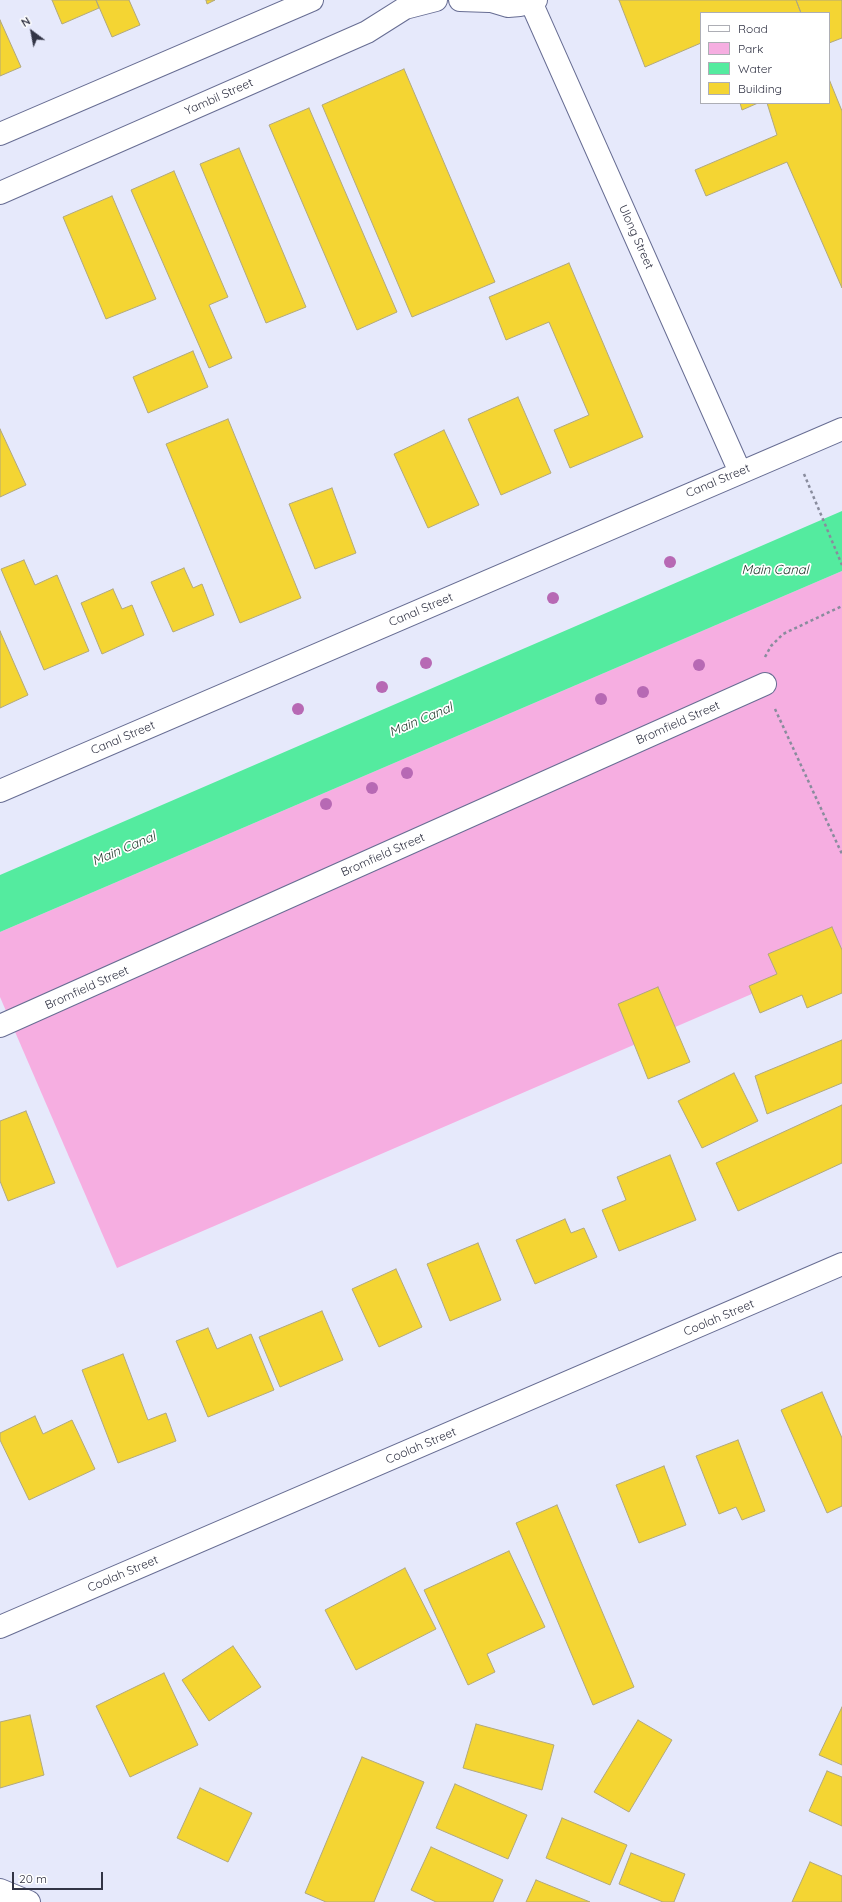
<!DOCTYPE html>
<html>
<head>
<meta charset="utf-8">
<style>
	body { margin:0 }
	#map { position:relative; width:842px; height:1902px; overflow:hidden; background:#e6e9fb; font-family:Quicksand,sans-serif }
	canvas { display:block }
	.legend { position:absolute; left:700px; top:12px; width:130px; height:92px; box-sizing:border-box; background:#fff; border:1px solid #adaeb5; margin:0; padding:5px 7px; list-style:none; font-size:12px; color:#323445 }
	.legend li { display:flex; align-items:center; gap:8px; height:20px }
	.legend b { width:20px; border:1px solid #adaeb5 }
	.north { position:absolute; left:12px; top:12px; width:40px; height:40px; -webkit-text-stroke:3px #fff; paint-order:stroke; rotate:328deg; font-size:11px; font-weight:700; line-height:16px; text-align:center; color:#323445 }
	.north::after { content:''; display:block; margin:auto; width:14px; height:18px; background:#323445; clip-path:polygon(50% 0,100% 100%,50% 72%,0 100%) }
	.scale { position:absolute; left:12px; top:1872px; width:91px; height:18px; box-sizing:border-box; border:2px solid #323445; border-top:0; padding-left:5px; font-size:12px; line-height:14px; white-space:nowrap; color:#323445; -webkit-text-stroke:3px #fff; paint-order:stroke }
</style>
</head>
<body>
<div id="map">
<canvas width="842" height="1902"></canvas>
<ul class="legend">
<li><b style="height:5px;background:#fff"></b>Road</li>
<li><b style="height:11px;background:#f6aee1"></b>Park</li>
<li><b style="height:11px;background:#54eb9f"></b>Water</li>
<li><b style="height:11px;background:#f4d533"></b>Building</li>
</ul>
<div class="north">N</div>
<div class="scale">20 m</div>
</div>
<script>
const c = document.querySelector('canvas').getContext('2d');
c.lineJoin = 'round';
function fill(path, color) { c.fillStyle = color; c.fill(path, 'evenodd'); }
const shape = rows => new Path2D(rows.map(r => 'M' + r).join(''));
function trace(path, color, width, dash) { c.strokeStyle = color; c.lineWidth = width; c.lineCap = dash ? 'butt' : 'round'; c.setLineDash(dash || []); c.stroke(path); }
function label(font, color, halo, rows, align = 'center') {
  c.font = font + ' Quicksand,sans-serif'; c.lineWidth = 3.5; c.setLineDash([]); c.textBaseline = 'middle'; c.strokeStyle = halo; c.fillStyle = color; for (const [text, x, y, turn = 0] of rows) {
    c.save(); c.translate(x, y); c.rotate((+turn || 0) * Math.PI / 180); c.textAlign = isNaN(turn) ? turn : align; if (halo) c.strokeText(text, 0, 0); c.fillText(text, 0, 0); c.restore();
  }
}
const green = shape([
	[842,571,842,955,117,1268,0,997,0,932]
]);
const water = shape([
	[842,511,842,571,0,932,0,875]
]);
const building = shape([
	[52,0,96,0,99,8,62,24,52,0],
	[96,0,129,0,140,25,112,37,96,0],
	[206,0,215,0,207,4,206,0],
	[619,0,796,0,801,13,701,13,701,43,645,67,619,0],
	[796,0,842,0,842,38,829,43,829,13,801,13,796,0],
	[0,20,21,67,0,76,0,20],
	[404,69,495,282,412,317,322,105,404,69],
	[829,79,842,111,842,288,787,162,706,196,695,170,777,135,767,103,829,103,829,79],
	[740,103,758,103,742,110,740,103],
	[309,108,397,312,357,330,269,125,309,108],
	[239,148,306,307,266,323,200,164,239,148],
	[174,171,228,297,209,305,232,358,209,368,131,190,174,171],
	[112,196,156,299,106,319,63,217,112,196],
	[569,263,643,437,570,468,554,430,589,415,549,322,506,340,489,297,569,263],
	[193,351,208,387,148,413,133,377,193,351],
	[518,397,551,473,501,495,468,419,518,397],
	[228,419,301,598,240,623,166,444,228,419],
	[0,429,26,485,0,497,0,429],
	[444,430,479,505,428,528,394,454,444,430],
	[332,488,356,553,315,569,289,504,332,488],
	[24,560,35,585,57,575,89,651,44,670,1,569,24,560],
	[184,568,193,588,202,584,214,615,173,632,151,582,184,568],
	[113,589,122,609,132,605,144,635,102,654,81,603,113,589],
	[0,631,28,695,0,708,0,631],
	[832,927,842,950,842,993,807,1008,802,995,760,1013,749,986,777,974,768,954,832,927],
	[658,987,690,1062,648,1079,618,1004,658,987],
	[842,1040,842,1083,767,1114,755,1076,842,1040],
	[734,1073,758,1121,702,1148,678,1101,734,1073],
	[842,1105,842,1163,738,1211,716,1163,842,1105],
	[26,1111,55,1183,8,1201,0,1181,0,1121,26,1111],
	[670,1155,696,1220,619,1251,602,1210,626,1200,617,1177,670,1155],
	[565,1219,571,1233,584,1228,597,1257,535,1284,516,1240,565,1219],
	[478,1243,501,1300,450,1321,427,1264,478,1243],
	[396,1269,422,1327,379,1347,352,1289,396,1269],
	[322,1311,343,1360,280,1387,259,1337,322,1311],
	[208,1328,217,1349,251,1334,274,1390,208,1417,176,1341,208,1328],
	[123,1354,148,1420,166,1413,176,1441,118,1463,82,1370,123,1354],
	[822,1392,842,1438,842,1506,827,1513,781,1410,822,1392],
	[35,1416,43,1434,72,1420,95,1469,29,1500,0,1440,0,1433,35,1416],
	[738,1440,765,1511,742,1520,736,1507,719,1514,696,1456,738,1440],
	[664,1466,686,1525,639,1543,616,1485,664,1466],
	[557,1505,634,1687,593,1705,516,1523,557,1505],
	[509,1551,545,1627,487,1654,495,1672,468,1685,424,1590,509,1551],
	[405,1568,436,1629,356,1670,325,1610,405,1568],
	[233,1646,261,1687,209,1721,182,1680,233,1646],
	[164,1673,198,1745,130,1777,96,1706,164,1673],
	[842,1707,842,1765,819,1755,842,1707],
	[30,1715,44,1775,0,1788,0,1722,30,1715],
	[638,1720,672,1740,629,1812,594,1792,638,1720],
	[476,1724,554,1745,542,1790,463,1768,476,1724],
	[362,1757,424,1782,374,1902,326,1902,305,1893,362,1757],
	[827,1771,842,1777,842,1826,809,1811,827,1771],
	[455,1784,527,1815,508,1859,436,1828,455,1784],
	[200,1788,252,1813,228,1862,177,1838,200,1788],
	[562,1818,627,1845,610,1885,546,1858,562,1818],
	[431,1847,503,1880,493,1902,436,1902,411,1890,431,1847],
	[631,1853,685,1874,674,1902,663,1902,619,1884,631,1853],
	[810,1862,842,1876,842,1902,792,1902,810,1862],
	[536,1880,590,1902,526,1902,536,1880]
]);
const path = shape([
	[804,474,842,565],
	[765,657,771,646,783,634,842,606],
	[775,709,842,854]
]);
const street = shape([
	[460,0,489,1],
	[488,0,508,6,520,5,536,0],
	[531,2,740,472],
	[0,134,312,0],
	[0,193,367,32,405,8,436,0],
	[0,791,842,429],
	[0,1026,765,684],
	[0,1627,842,1264]
]);
const secondary = shape([
	[0,1890,29,1902]
]);
const trees = [
	[670,562],
	[553,598],
	[426,663],
	[699,665],
	[382,687],
	[643,692],
	[601,699],
	[298,709],
	[407,773],
	[372,788],
	[326,804]
];
const streetNames = [
	["Yambil Street",219,97,-24],
	["Ulong Street",636,237,66],
	["Canal Street",718,481,-23],
	["Canal Street",421,610,-23],
	["Bromfield Street",678,723,-24],
	["Canal Street",123,738,-23],
	["Bromfield Street",383,855,-24],
	["Bromfield Street",87,988,-24],
	["Coolah Street",719,1318,-23],
	["Coolah Street",421,1446,-23],
	["Coolah Street",123,1574,-23]
];
const waterNames = [
	["Main Canal",775,570],
	["Main Canal",421,720,-23],
	["Main Canal",124,849,-23]
];
fill(green, '#f6aee1');
fill(water, '#54eb9f');
fill(building, '#f4d533');
trace(building, '#b1a87d', 1);
trace(street, '#676d93', 24);
trace(secondary, '#676d93', 24);
trace(path, '#898c9d', 2.5, [3, 3]);
trace(street, '#fff', 22);
trace(secondary, '#fff', 22);
c.fillStyle = '#b769b4';
for (const [x, y] of trees) { c.beginPath(); c.arc(x, y, 6, 0, 2 * Math.PI); c.fill(); }
label('12px', '#323445', '#fff', streetNames);
label('italic 13px', '#20382a', '#fff', waterNames);
</script>
</body>
</html>
